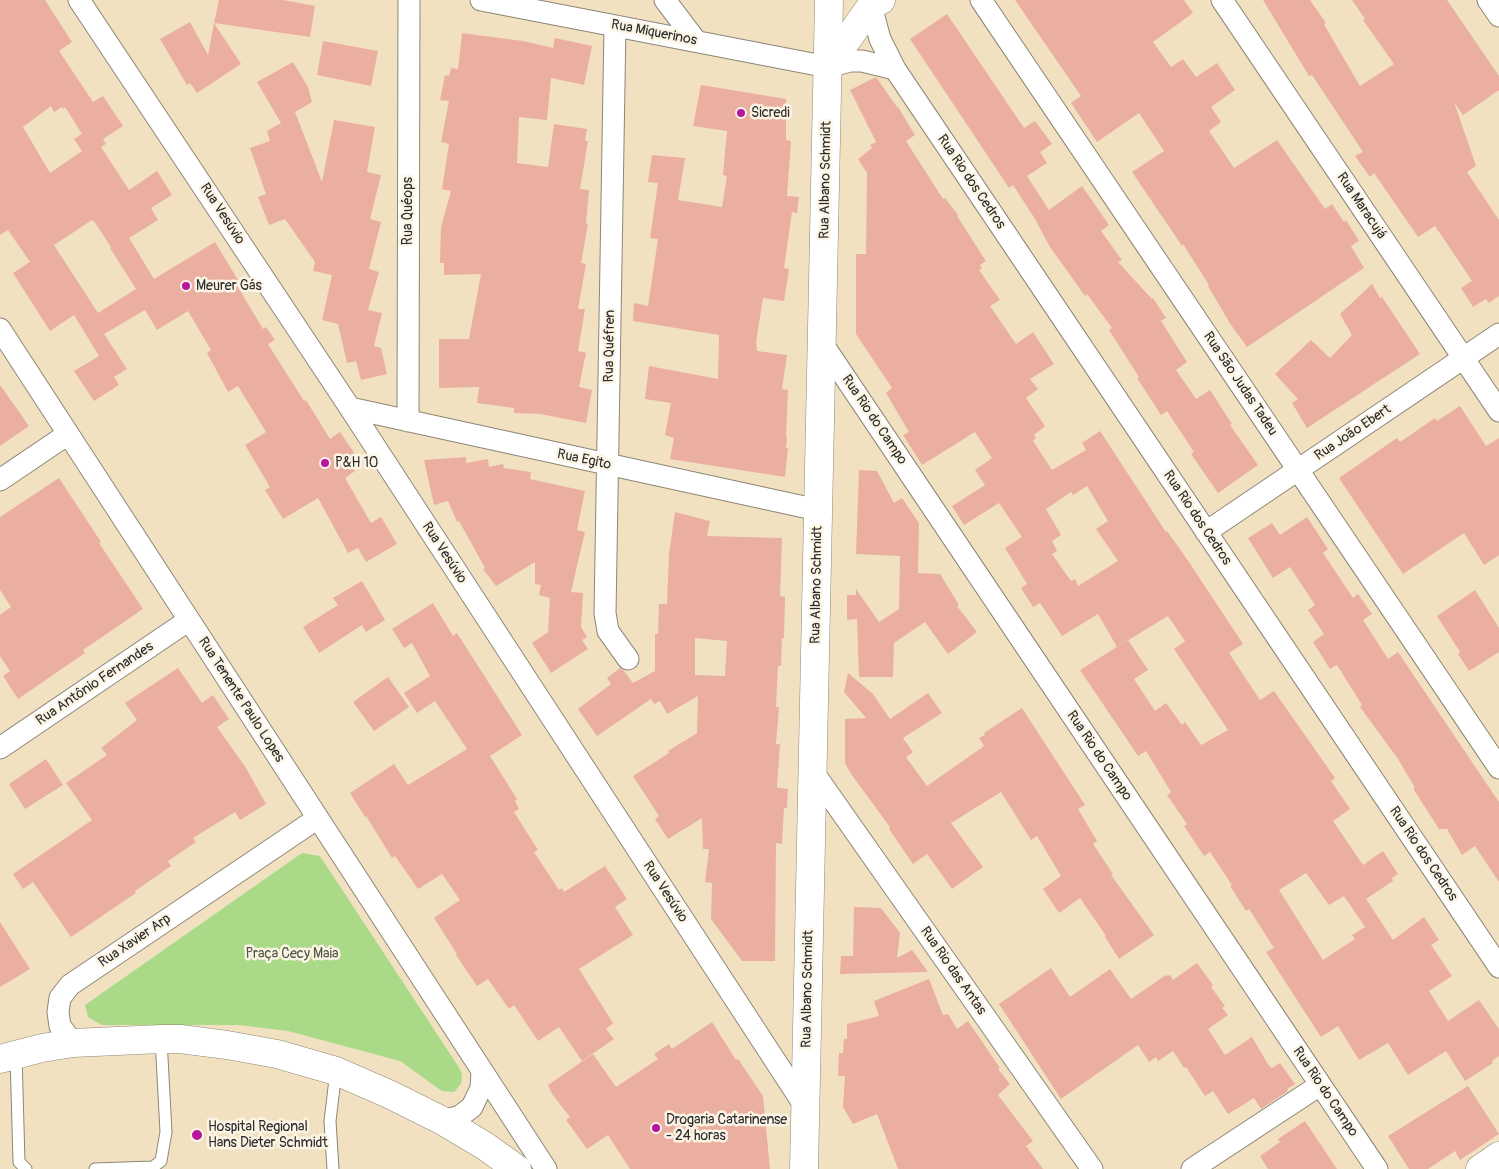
<!DOCTYPE html>
<html>
<head>
<meta charset="utf-8">
<style>
	body { margin:0 }
	canvas { display:block; background:#f1e1c1 }
</style>
</head>
<body>
<canvas width="1499" height="1169"></canvas>
<script>
const c = document.querySelector('canvas').getContext('2d');
c.lineJoin = 'round';
function fill(path, color) { c.fillStyle = color; c.fill(path, 'evenodd'); }
const shape = rows => new Path2D(rows.map(r => 'M' + r).join(''));
function trace(path, color, width, dash) { c.strokeStyle = color; c.lineWidth = width; c.lineCap = dash ? 'butt' : 'round'; c.setLineDash(dash || []); c.stroke(path); }
function label(font, color, halo, rows, align = 'center') {
  c.font = font + ' Pangolin,sans-serif'; c.lineWidth = 5; c.setLineDash([]); c.textBaseline = 'middle'; c.strokeStyle = halo; c.fillStyle = color; for (const [text, x, y, turn = 0] of rows) {
    c.save(); c.translate(x, y); c.rotate((+turn || 0) * Math.PI / 180); c.textAlign = isNaN(turn) ? turn : align; if (halo) c.strokeText(text, 0, 0); c.fillText(text, 0, 0); c.restore();
  }
}
const green = shape([
	[302,853,320,856,460,1069,462,1075,461,1084,454,1092,442,1091,400,1061,288,1031,238,1025,102,1025,88,1017,85,1005]
]);
const building = shape([
	[0,0,45,0,72,42,59,51,93,102,103,96,123,126,103,139,106,144,101,147,129,190,157,171,172,195,151,208,158,220,129,238,154,279,215,242,238,280,235,282,263,329,266,327,275,340,268,344,304,401,306,400,330,439,340,432,355,454,347,459,355,471,345,478,371,523,381,517,397,544,366,562,358,548,348,553,318,498,283,519,265,490,270,487,245,445,266,432,238,386,228,392,207,353,211,350,188,311,157,330,145,310,104,334,127,369,114,377,119,385,94,401,74,371,99,356,74,315,50,331,13,273,30,262,8,230,0,235],
	[51,106,54,112,62,107,63,109,65,107,82,134,74,139,82,151,50,173,23,127],
	[92,220,93,222,94,221,111,247,110,248,136,289,98,313,54,245],
	[219,0,283,0,315,6,310,37,214,23],
	[1015,0,1184,0,1193,13,1153,42,1171,67,1183,59,1196,77,1217,63,1235,90,1211,107,1221,122,1209,131,1234,168,1277,140,1325,209,1332,204,1344,222,1346,220,1359,241,1351,246,1364,268,1247,347,1231,325,1208,286,1209,285,1183,244,1182,246,1132,172,1164,151,1139,113,1097,142,1071,103,1081,96],
	[1263,0,1310,0,1326,23,1324,24,1329,33,1360,86,1394,64,1363,20,1365,19,1352,0,1447,0,1499,76,1499,90,1463,115,1454,102,1476,166,1467,172,1499,220,1499,296,1489,303,1486,299,1473,307,1461,288,1472,281,1435,226,1418,237,1374,173,1370,177,1355,156,1363,152,1312,75,1309,76],
	[947,14,1024,128,1035,121,1052,144,1040,152,1047,163,1027,176,1049,210,1082,186,1109,225,1101,231,1122,260,1118,262,1152,299,1153,298,1166,318,1161,321,1187,362,1176,370,1196,399,1210,390,1232,424,1230,425,1258,465,1218,493,1191,454,1194,452,1167,411,1161,415,1137,378,1139,377,1109,330,1112,328,1087,294,1085,296,1050,247,1035,219,1013,185,1009,188,910,39],
	[190,22,208,55,214,23,241,64,197,93,190,83,187,85,160,39],
	[462,33,523,41,553,48,555,38,592,46,584,85,551,78,547,120,519,117,517,163,548,167,554,124,587,129,585,141,588,141,580,189,589,190,586,223,588,224,581,263,586,264,578,309,585,309,578,351,586,353,579,387,592,390,586,423,540,414,514,413,514,408,477,403,479,387,439,388,439,339,469,339,481,274,444,275,444,263,440,263,441,227,451,191,442,189,449,144,441,142,449,101,440,100,445,75,449,76,451,68,458,69],
	[323,41,378,51,371,86,317,75],
	[293,62,308,87,312,102,295,112,322,182,334,120,375,127,367,172,381,175,370,219,381,222,369,269,379,272,368,310,382,313,374,346,381,348,387,374,361,380,356,361,347,363,338,324,322,320,332,275,313,271,315,262,285,219,269,225,258,197,266,194,250,148,270,141,267,131,281,123,257,82],
	[876,77,897,107,898,107,915,135,906,141,943,199,945,198,958,215,957,216,986,261,980,265,982,268,979,270,1000,300,990,306,1016,344,1033,332,1054,364,1030,379,1038,389,1026,398,1045,426,1034,435,1036,438,1033,441,1052,470,1086,450,1082,443,1100,431,1166,532,1167,531,1189,562,1243,644,1229,653,1260,700,1274,691,1335,778,1331,781,1350,809,1333,821,1363,865,1383,851,1398,874,1392,878,1393,881,1366,899,1393,940,1424,917,1439,940,1431,945,1452,976,1429,991,1448,1021,1479,1000,1499,1029,1499,1056,1492,1061,1493,1063,1465,1081,1446,1051,1408,1075,1388,1043,1359,1060,1338,1026,1321,1037,1266,952,1274,948,1249,909,1246,911,1230,886,1232,885,1210,852,1204,856,1184,826,1187,824,1167,795,1171,792,1146,751,1138,756,1080,670,1128,640,1148,670,1134,679,1155,711,1166,703,1182,725,1185,722,1201,745,1228,730,1174,649,1185,641,1168,616,1117,647,1098,614,1062,636,1040,603,1033,607,1021,588,1027,584,1005,548,1022,537,999,503,964,525,952,506,985,485,975,470,992,458,975,432,922,465,903,435,909,432,886,393,892,388,856,334,856,254,866,254,867,173,858,159,872,148,870,145,876,142,850,90],
	[1087,486,1108,521,1096,529,1118,561,1078,586,1075,579,1071,581,1052,554,1057,551,1052,541,1061,535,1046,509,1071,492,1073,495],
	[1306,873,1329,905,1344,896,1365,927,1352,935,1355,939,1323,960,1279,890],
	[701,85,786,99,786,140,791,141,787,196,799,197,797,213,792,212,784,268,789,269,784,301,763,298,756,342,757,351,787,355,782,389,788,390,786,437,787,437,786,448,788,448,785,477,670,459,674,438,665,435,671,403,645,399,649,366,718,379,719,335,633,321,634,303,648,306,658,239,650,238,658,183,648,182,652,155,685,158,678,200,722,207,727,176,723,175,727,131,693,126],
	[1372,284,1380,298,1382,297,1420,354,1307,428,1292,403,1298,399,1275,374,1311,340,1330,358,1352,335,1340,314],
	[0,385,29,426,0,446],
	[1460,406,1486,446,1499,438,1499,555,1484,565,1464,533,1403,574,1339,478,1397,438,1400,442,1435,418,1437,421],
	[466,457,466,463,488,459,489,467,503,464,504,468,531,472,530,479,585,491,577,530,585,532,571,592,583,593,581,627,587,637,582,640,588,649,551,673,532,643,548,632,550,598,539,595,541,585,535,584,535,562,496,586,483,569,485,568,459,521,457,522,448,501,434,505,424,460],
	[859,470,877,471,894,503,902,498,919,523,918,573,940,574,959,605,957,606,977,632,948,654,925,622,894,643,893,677,859,677,857,619,847,620,847,595,856,595,856,589,879,622,899,609,900,556,856,554],
	[59,478,101,542,99,543,143,609,83,650,85,653,18,699,3,676,10,671,0,656,0,615,11,607,0,590,0,517],
	[675,512,710,521,707,536,782,538,780,596,785,597,784,638,782,638,781,666,778,666,776,707,779,707,776,744,780,744,777,786,778,788,788,789,787,808,784,808,782,844,776,843,775,961,742,961,711,919,712,883,705,882,709,849,703,849,702,818,668,839,655,819,659,816,633,776,669,753,668,751,697,733,698,696,667,714,660,701,654,704,651,699,597,736,578,709,611,684,607,678,620,668,624,671,633,683,655,671,655,634,658,634,659,604,667,604,669,554],
	[695,638,727,641,725,676,695,675],
	[1307,517,1328,549,1323,553,1353,598,1358,594,1372,614,1363,620,1388,659,1398,652,1499,802,1499,882,1475,846,1462,855,1447,829,1439,829,1414,790,1414,786,1398,759,1360,707,1362,705,1337,665,1330,669,1313,642,1324,634,1308,610,1315,605,1290,567,1273,578,1248,538,1272,523,1280,535],
	[362,581,385,620,366,632,362,625,319,653,303,627,338,605,333,598],
	[1475,590,1499,628,1499,652,1469,671,1458,654,1460,652,1437,616],
	[433,603,453,636,457,633,522,735,490,756,517,799,515,801,519,809,514,812,538,850,534,852,559,890,562,888,564,892,605,866,627,899,615,907,633,935,579,969,613,1023,606,1029,614,1039,582,1061,559,1027,538,1041,514,1005,509,1009,488,979,477,986,456,955,457,954,434,918,460,900,442,874,418,889,395,856,392,858,366,816,365,817,350,793,394,764,408,785,467,749,435,701,417,713,404,693,430,676,412,643,404,648,392,629],
	[178,668,202,703,213,695,229,719,217,727,246,768,266,804,240,820,235,812,193,838,196,842,168,861,171,866,135,891,136,893,71,937,33,882,23,889,13,874,92,820,66,783,107,755,101,748,137,720,125,703],
	[848,673,873,694,890,719,928,693,942,713,903,738,913,752,906,757,927,786,984,746,979,738,985,735,984,733,1022,708,1085,805,1078,809,1097,841,1093,844,1113,874,1111,875,1154,935,1119,959,1105,937,1106,936,1080,898,1059,913,1043,889,1061,876,1037,836,1031,840,1001,792,951,823,983,867,952,889,927,854,913,864,889,829,890,827,851,774,845,763,845,719,866,718,844,692],
	[388,677,409,707,374,731,353,702],
	[46,759,63,785,25,809,9,784],
	[854,907,881,908,900,933,897,958,912,950,928,972,840,974,841,956,853,956],
	[0,922,30,969,0,987],
	[1197,963,1213,985,1211,987,1225,1006,1222,1008,1228,1015,1208,1029,1225,1055,1252,1037,1269,1066,1272,1068,1280,1063,1295,1084,1287,1089,1288,1091,1261,1109,1254,1098,1228,1114,1213,1091,1205,1096,1186,1067,1184,1068,1173,1051,1158,1061,1156,1057,1149,1062,1138,1045,1061,1099,999,1004,1051,968,1070,997,1110,969,1131,999,1166,975,1167,976,1170,975,1173,980],
	[929,979,943,1015,948,1014,957,1029,968,1021,1000,1068,998,1069,1010,1084,998,1095,1033,1141,1026,1146,1043,1169,898,1169,877,1114,853,1124,843,1107,845,1076,838,1076,839,1053,843,1053,844,1039,847,1039,847,1024,879,1016,874,1001],
	[712,1022,736,1060,738,1059,763,1096,770,1169,630,1169,608,1135,587,1149,566,1120,570,1117,552,1094,548,1085,593,1054,616,1087,658,1059,654,1054,669,1044,672,1049],
	[1468,1086,1499,1134,1460,1160,1455,1151,1428,1169,1409,1169,1388,1136],
	[1305,1121,1337,1169,1268,1169,1260,1156,1280,1142,1278,1139]
]);
const lane = shape([
	[16,1055,19,1162,26,1169],
	[95,1169,153,1167,161,1161,166,1132,161,1039],
	[333,1169,330,1121,336,1071]
]);
const street = shape([
	[79,0,350,408,806,1108],
	[481,0,828,67,850,61,862,61,895,69],
	[665,0,696,41],
	[981,0,1499,768],
	[1222,0,1499,411],
	[1488,0,1499,16],
	[871,6,880,39,895,69,1499,967],
	[615,26,605,613,608,631,628,659],
	[0,329,546,1169],
	[822,343,1377,1169],
	[350,408,818,510],
	[408,421,409,0],
	[0,480,68,434],
	[1206,532,1499,334],
	[0,748,189,620],
	[814,773,1092,1169],
	[73,1043,60,1026,58,1012,60,998,70,985,318,818],
	[443,1121,460,1116,472,1107,481,1088,482,1072],
	[1192,1169,1320,1085]
]);
const secondary = shape([
	[828,67,871,6,881,0],
	[1480,1169,1499,1156]
]);
const primary = shape([
	[0,1059,42,1048,73,1043,161,1039,180,1039,227,1045,277,1054,336,1071,391,1095,443,1121,485,1146,517,1169],
	[804,1169,829,0]
]);
const markers = [
	[741,113,5,"#b5179e"],
	[186,286,5,"#b5179e"],
	[325,463,5,"#b5179e"],
	[656,1128,5,"#b5179e"],
	[197,1135,6,"#b5179e"]
];
const streetNames = [
	["Rua Miquerinos",654,33,11],
	["Rua Albano Schmidt",826,180,-89],
	["Rua Rio dos Cedros",971,182,56],
	["Rua Maracujá",1361,206,56],
	["Rua Quéops",408,211,-90],
	["Rua Vesúvio",222,214,57],
	["Rua Quéfren",610,346,-89],
	["Rua São Judas Tadeu",1240,384,56],
	["Rua Rio do Campo",874,420,56],
	["Rua João Ebert",1353,433,-34],
	["Rua Egito",584,460,12],
	["Rua Rio dos Cedros",1197,518,56],
	["Rua Vesúvio",444,553,57],
	["Rua Albano Schmidt",817,585,-89],
	["Rua Antônio Fernandes",95,684,-34],
	["Rua Tenente Paulo Lopes",241,700,57],
	["Rua Rio do Campo",1099,756,56],
	["Rua Rio dos Cedros",1423,854,56],
	["Rua Vesúvio",665,892,57],
	["Rua Xavier Arp",135,941,-34],
	["Rua Rio das Antas",953,971,55],
	["Rua Albano Schmidt",808,989,-89],
	["Rua Rio do Campo",1325,1092,56]
];
const poiNames = [
	["Sicredi",751,113],
	["Meurer Gás",196,286],
	["P&H 10",335,463],
	["Drogaria Catarinense",666,1120],
	["- 24 horas",666,1136],
	["Hospital Regional",208,1127],
	["Hans Dieter Schmidt",208,1143]
];
const parkNames = [
	["Praça Cecy Maia",292,954]
];
fill(green, '#aada88');
fill(building, '#ebafa1');
trace(lane, '#8e8676', 13);
trace(street, '#8e8676', 23);
trace(secondary, '#8e8676', 29);
trace(primary, '#8e8676', 29);
trace(lane, '#fff', 11);
trace(street, '#fff', 21);
trace(secondary, '#fff', 28);
trace(primary, '#fff', 28);
for (const [x, y, r, color] of markers) { const dot = new Path2D(); dot.arc(x, y, r, 0, 2 * Math.PI); c.fillStyle = color; c.fill(dot); trace(dot, '#fcf5e5', 2); }
label('14px', '#2b2b2b', '#fcf5e5', streetNames);
label('14px', '#2b2b2b', '#fcf5e5', poiNames, 'left');
label('14px', '#4b5742', '#fcf5e5', parkNames);
</script>
</body>
</html>
